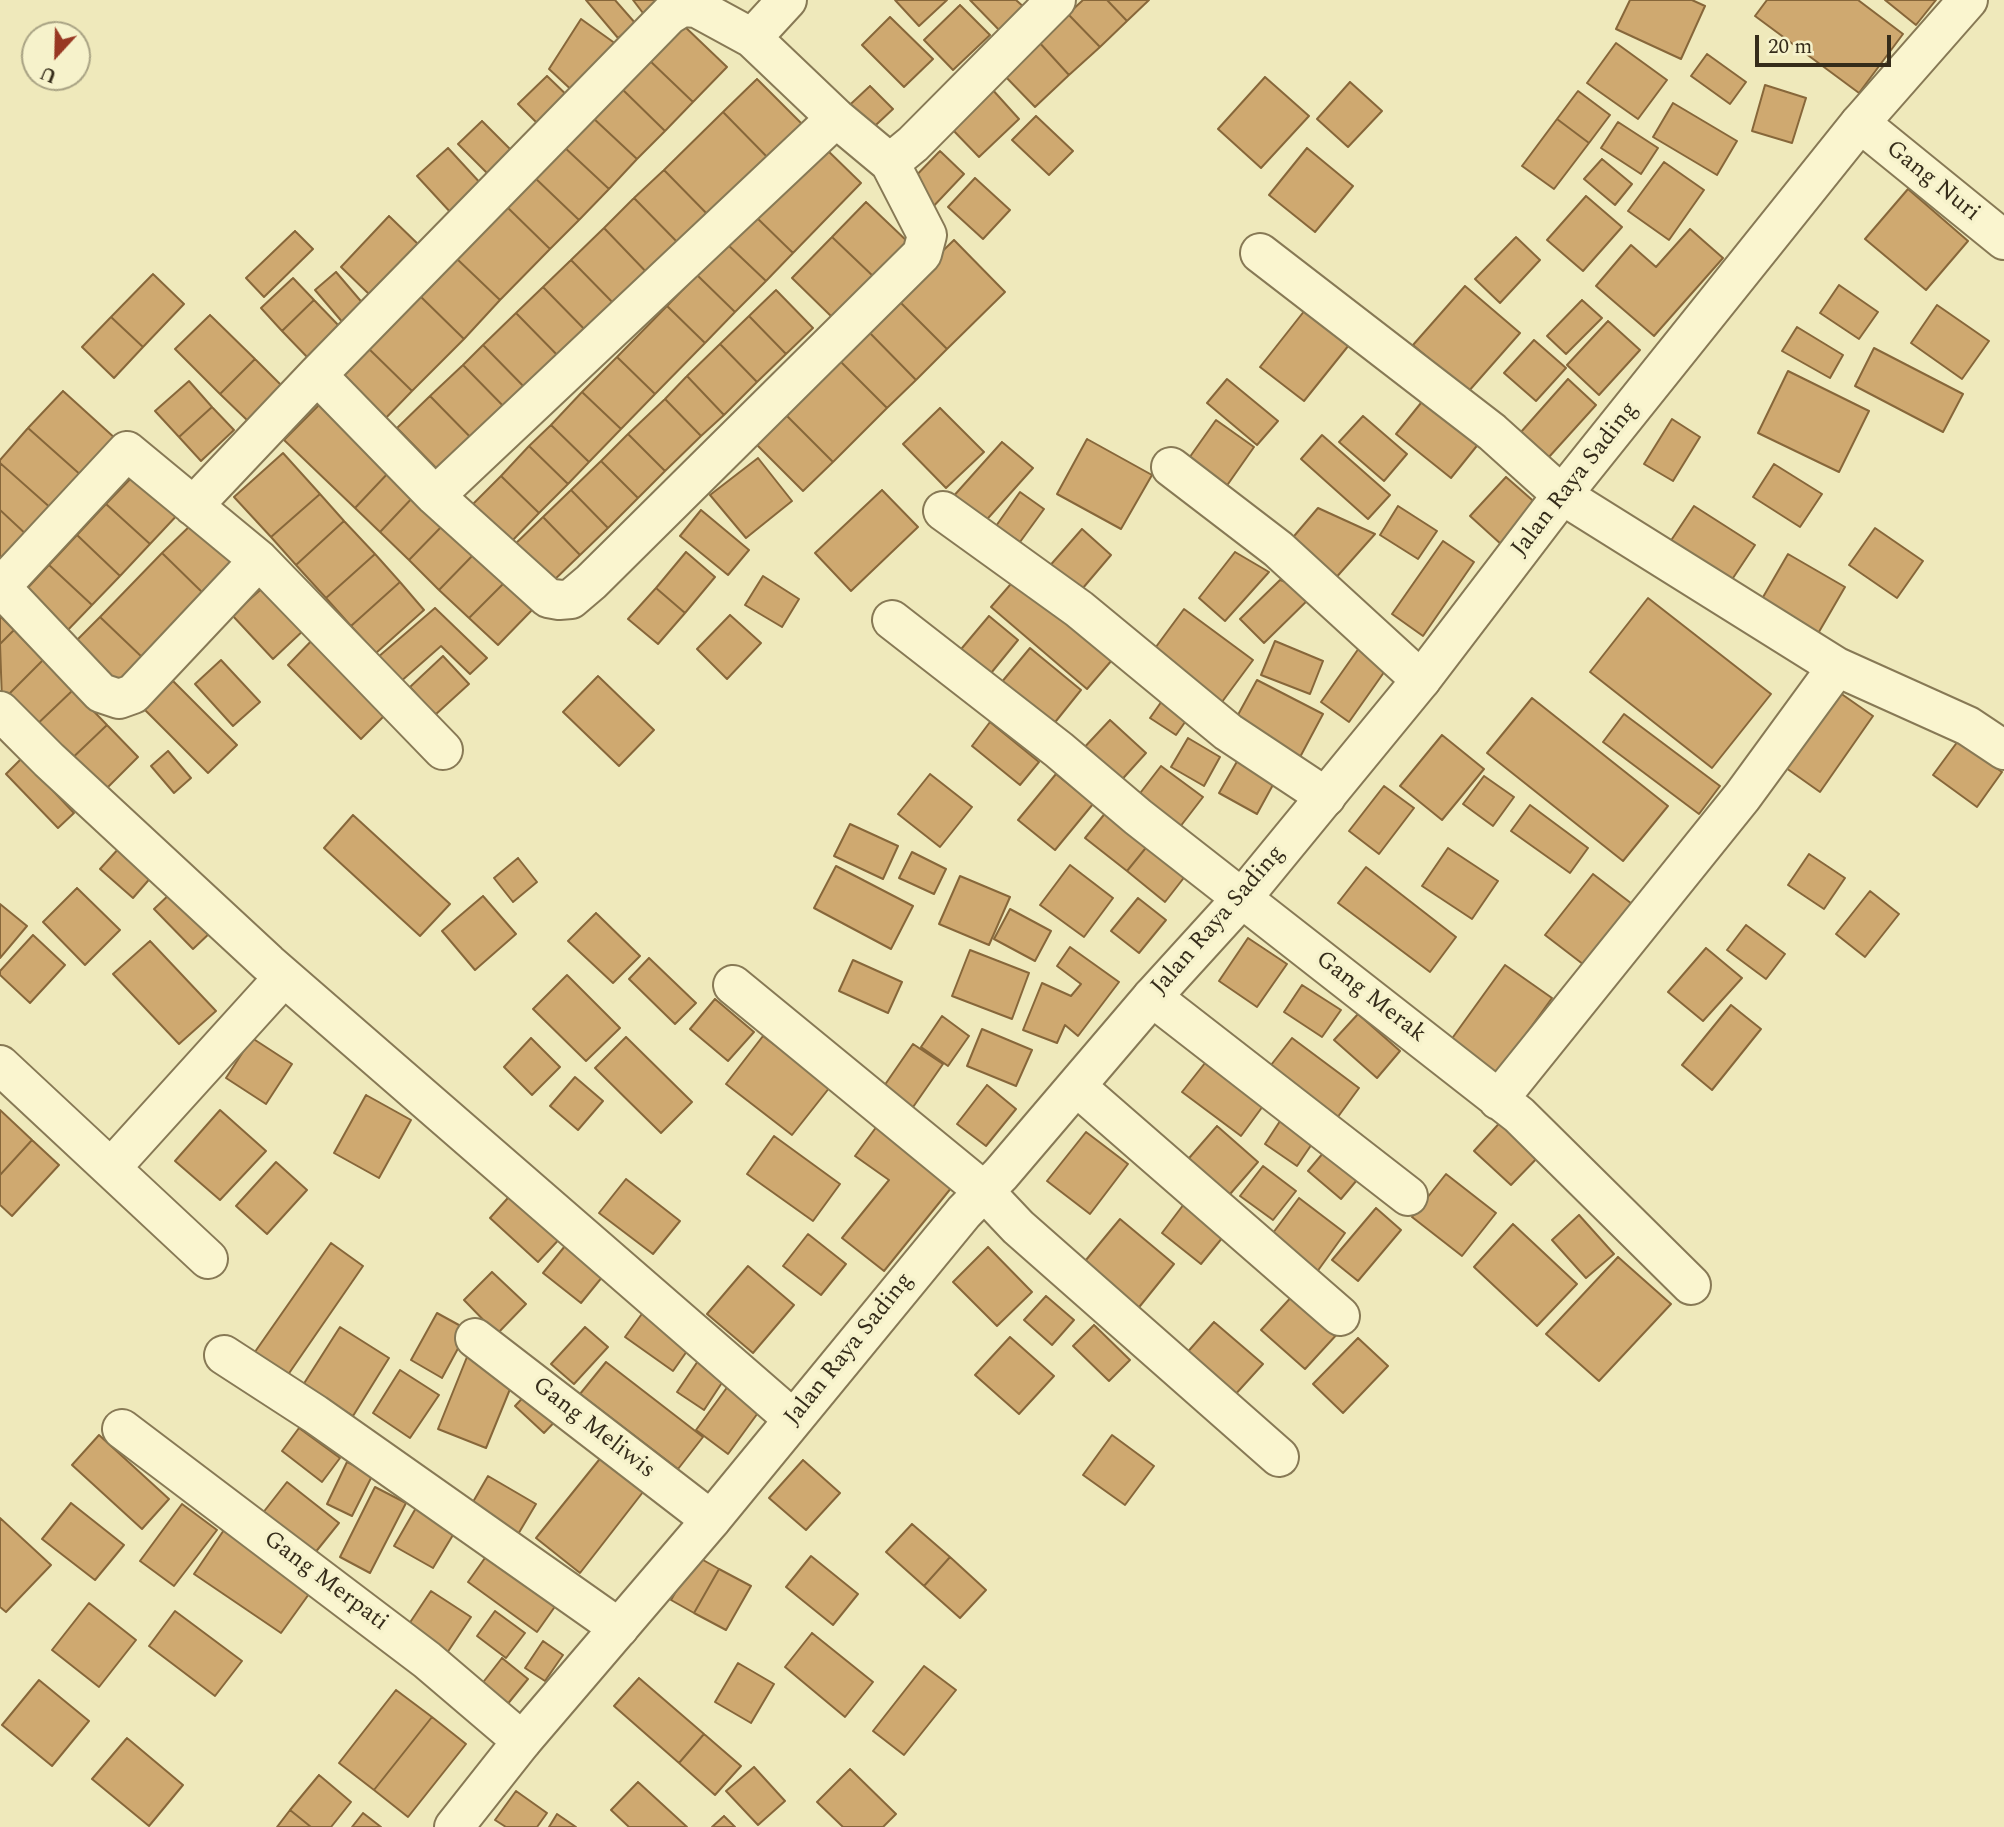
<!DOCTYPE html>
<html>
<head>
<meta charset="utf-8">
<style>
	body { margin:0 }
	#map { position:relative; width:2004px; height:1827px; overflow:hidden; background:#efe9bb; font-family:Spectral,serif }
	canvas { display:block }
	.north { position:absolute; left:21px; top:21px; width:70px; height:70px; box-sizing:border-box; background:#f6f2cb; border:2px solid #a9a384; border-radius:50%; rotate:202deg; font-size:19px; font-weight:700; line-height:28px; text-align:center; color:#352c1a }
	.north::after { content:''; display:block; margin:auto; width:24px; height:32px; background:#983823; clip-path:polygon(50% 0,100% 100%,50% 72%,0 100%) }
	.scale { position:absolute; left:1755px; top:35px; width:136px; height:32px; box-sizing:border-box; border:4px solid #352c1a; border-top:0; padding-left:9px; font-size:21px; line-height:24px; white-space:nowrap; color:#352c1a; -webkit-text-stroke:5px #f6f2cb; paint-order:stroke }
</style>
</head>
<body>
<div id="map">
<canvas width="2004" height="1827"></canvas>
<div class="north">U</div>
<div class="scale">20 m</div>
</div>
<script>
const c = document.querySelector('canvas').getContext('2d');
c.lineJoin = 'round';
function fill(path, color) { c.fillStyle = color; c.fill(path, 'evenodd'); }
const shape = rows => new Path2D(rows.map(r => 'M' + r).join(''));
function trace(path, color, width, dash) { c.strokeStyle = color; c.lineWidth = width; c.lineCap = dash ? 'butt' : 'round'; c.setLineDash(dash || []); c.stroke(path); }
function label(font, color, halo, rows, align = 'center') {
  c.font = font + ' Spectral,serif'; c.lineWidth = 7; c.setLineDash([]); c.textBaseline = 'middle'; c.strokeStyle = halo; c.fillStyle = color; for (const [text, x, y, turn = 0] of rows) {
    c.save(); c.translate(x, y); c.rotate((+turn || 0) * Math.PI / 180); c.textAlign = isNaN(turn) ? turn : align; if (halo) c.strokeText(text, 0, 0); c.fillText(text, 0, 0); c.restore();
  }
}
const building = shape([
	[586,0,615,0,636,24,618,38,586,0],
	[633,0,673,0,649,21,633,0],
	[895,0,947,0,919,26,895,0],
	[970,0,1016,0,1026,9,1002,33,970,0],
	[1083,0,1107,0,1127,21,1100,47,1068,14,1083,0],
	[1107,0,1149,0,1127,21,1107,0],
	[1630,0,1692,0,1705,6,1681,59,1616,29,1630,0],
	[1767,0,1858,0,1903,34,1859,93,1755,16,1767,0],
	[1885,0,1936,0,1916,25,1885,0],
	[960,5,990,35,953,70,924,40,960,5],
	[1068,14,1100,47,1069,75,1038,41,1068,14],
	[890,17,933,59,904,87,862,45,890,17],
	[581,19,616,44,578,96,549,69,581,19],
	[682,24,727,67,693,102,648,59,682,24],
	[1038,41,1069,75,1035,107,1003,74,1038,41],
	[1616,43,1667,80,1638,119,1587,83,1616,43],
	[1707,54,1746,82,1730,104,1691,76,1707,54],
	[648,59,693,102,665,131,620,87,648,59],
	[547,76,575,103,546,132,518,104,547,76],
	[1265,77,1309,116,1261,168,1218,129,1265,77],
	[757,79,806,128,772,162,723,112,757,79],
	[1350,82,1382,111,1348,147,1317,119,1350,82],
	[1765,85,1806,98,1792,143,1752,131,1765,85],
	[870,86,893,109,863,137,840,114,870,86],
	[620,87,665,131,637,159,592,117,620,87],
	[991,88,1019,119,979,157,951,128,991,88],
	[1578,91,1610,115,1589,143,1557,119,1578,91],
	[1673,103,1737,141,1717,175,1653,137,1673,103],
	[723,112,772,162,713,220,664,170,723,112],
	[1036,116,1073,151,1049,175,1012,140,1036,116],
	[592,117,637,159,609,189,563,146,592,117],
	[1557,119,1589,143,1554,189,1522,166,1557,119],
	[482,121,512,151,488,174,458,144,482,121],
	[1618,122,1658,148,1641,174,1601,148,1618,122],
	[563,146,609,189,579,220,534,177,563,146],
	[823,146,861,183,793,253,755,216,823,146],
	[448,148,483,186,452,214,417,176,448,148],
	[1307,148,1353,186,1315,232,1269,195,1307,148],
	[940,151,964,174,929,211,904,188,940,151],
	[1602,159,1632,184,1615,205,1584,179,1602,159],
	[1664,162,1704,190,1669,240,1628,211,1664,162],
	[664,170,713,220,683,248,634,198,664,170],
	[534,177,579,220,550,249,506,206,534,177],
	[975,178,1010,210,983,239,948,207,975,178],
	[1908,189,1968,241,1926,290,1865,239,1908,189],
	[1586,196,1622,227,1583,271,1547,240,1586,196],
	[634,198,683,248,652,278,604,228,634,198],
	[866,202,909,243,875,278,832,237,866,202],
	[506,206,550,249,500,300,456,258,506,206],
	[389,216,420,246,371,296,341,267,389,216],
	[755,216,793,253,766,281,727,244,755,216],
	[604,228,652,278,620,310,571,260,604,228],
	[1690,229,1723,258,1654,336,1596,286,1631,245,1656,267,1690,229],
	[295,231,313,249,264,297,246,278,295,231],
	[832,237,875,278,834,319,792,278,832,237],
	[1516,237,1540,260,1500,303,1475,279,1516,237],
	[954,240,1005,292,947,349,895,297,954,240],
	[727,244,766,281,735,312,697,275,727,244],
	[456,258,500,300,464,339,419,295,456,258],
	[571,260,620,310,592,337,543,287,571,260],
	[336,272,365,306,344,324,315,290,336,272],
	[153,274,184,304,143,347,111,317,153,274],
	[697,275,735,312,705,343,667,306,697,275],
	[293,278,314,300,282,331,261,308,293,278],
	[1839,285,1878,312,1859,339,1820,313,1839,285],
	[1465,286,1520,333,1468,392,1413,345,1465,286],
	[543,287,592,337,565,363,516,313,543,287],
	[776,290,813,328,786,354,749,316,776,290],
	[419,295,464,339,412,391,368,348,419,295],
	[895,297,947,349,916,380,864,327,895,297],
	[314,300,341,328,309,359,282,331,314,300],
	[1582,300,1602,318,1566,354,1547,336,1582,300],
	[1309,305,1353,340,1304,401,1260,367,1309,305],
	[1937,305,1989,341,1962,379,1911,343,1937,305],
	[667,306,705,343,655,394,617,357,667,306],
	[516,313,565,363,532,395,483,345,516,313],
	[210,315,255,359,220,394,175,349,210,315],
	[749,316,786,354,757,382,720,344,749,316],
	[111,317,143,347,114,378,82,347,111,317],
	[1608,321,1640,350,1599,395,1567,365,1608,321],
	[864,327,916,380,887,408,835,356,864,327],
	[1797,327,1843,355,1830,378,1782,351,1797,327],
	[1534,340,1566,368,1536,401,1504,373,1534,340],
	[720,344,757,382,724,415,687,376,720,344],
	[483,345,532,395,512,415,463,365,483,345],
	[368,348,412,391,380,424,336,381,368,348],
	[1874,348,1963,394,1943,432,1855,386,1874,348],
	[835,356,887,408,833,462,781,410,835,356],
	[617,357,655,394,621,429,582,392,617,357],
	[255,359,282,386,248,421,220,394,255,359],
	[463,365,512,415,479,446,430,396,463,365],
	[1788,371,1869,411,1839,472,1758,433,1788,371],
	[687,376,724,415,701,436,665,399,687,376],
	[1227,379,1278,421,1257,445,1207,403,1227,379],
	[1568,379,1596,405,1549,457,1521,432,1568,379],
	[189,381,212,407,179,437,155,411,189,381],
	[63,391,117,440,83,477,28,428,63,391],
	[582,392,621,429,589,462,551,425,582,392],
	[1429,393,1484,437,1451,478,1396,434,1429,393],
	[430,396,479,446,446,478,397,428,430,396],
	[665,399,701,436,665,471,628,434,665,399],
	[320,404,390,471,355,508,284,440,320,404],
	[212,407,234,430,201,461,179,437,212,407],
	[940,408,984,452,946,488,903,444,940,408],
	[781,410,833,462,803,491,751,439,781,410],
	[1363,416,1407,454,1384,481,1339,442,1363,416],
	[1672,419,1700,437,1673,481,1644,464,1672,419],
	[1216,420,1254,447,1221,494,1182,468,1216,420],
	[551,425,589,462,568,484,529,446,551,425],
	[28,428,83,477,53,510,0,463,0,460,28,428],
	[628,434,665,471,638,498,601,461,628,434],
	[1322,435,1390,495,1368,519,1301,459,1322,435],
	[1087,439,1152,475,1121,529,1057,494,1087,439],
	[1002,442,1033,468,981,526,951,499,1002,442],
	[529,446,568,484,539,513,501,476,529,446],
	[283,453,320,494,271,537,234,497,283,453],
	[758,458,792,501,746,538,710,495,758,458],
	[601,461,638,498,608,528,571,490,601,461],
	[0,463,53,510,29,537,0,510,0,463],
	[1774,464,1822,494,1800,527,1753,497,1774,464],
	[390,471,415,495,380,532,355,508,390,471],
	[137,472,181,511,150,544,106,504,137,472],
	[501,476,539,513,511,542,472,505,501,476],
	[1506,477,1539,506,1502,545,1470,516,1506,477],
	[571,490,608,528,580,555,543,517,571,490],
	[882,490,918,527,851,591,815,553,882,490],
	[1020,492,1044,509,1020,542,996,526,1020,492],
	[320,494,344,521,296,565,271,537,320,494],
	[415,495,444,524,409,560,380,532,415,495],
	[106,504,150,544,120,576,77,535,106,504],
	[1398,506,1437,531,1418,559,1380,535,1398,506],
	[1694,506,1755,545,1729,584,1668,545,1694,506],
	[1318,508,1375,534,1333,581,1289,542,1318,508],
	[0,510,29,537,0,568,0,510],
	[701,510,749,550,728,575,680,536,701,510],
	[543,517,580,555,549,585,512,547,543,517],
	[195,521,239,563,206,596,162,553,195,521],
	[344,521,375,554,326,598,296,565,344,521],
	[444,524,475,553,439,590,409,560,444,524],
	[1875,528,1923,561,1897,598,1849,565,1875,528],
	[1082,529,1111,555,1077,595,1047,569,1082,529],
	[77,535,120,576,92,605,49,565,77,535],
	[1443,541,1474,562,1423,636,1392,614,1443,541],
	[686,552,715,577,685,613,656,588,686,552],
	[1235,552,1269,572,1225,621,1199,598,1235,552],
	[162,553,206,596,144,659,100,617,162,553],
	[475,553,505,582,469,618,439,590,475,553],
	[375,554,400,582,351,626,326,598,375,554],
	[1788,554,1845,587,1816,637,1759,604,1788,554],
	[49,565,92,605,64,634,22,594,49,565],
	[763,576,799,599,782,627,745,605,763,576],
	[1016,578,1112,660,1087,689,991,607,1016,578],
	[1280,580,1316,592,1264,643,1240,619,1280,580],
	[400,582,424,610,376,653,351,626,400,582],
	[505,582,533,609,498,645,469,618,505,582],
	[267,584,307,627,273,659,232,615,267,584],
	[656,588,685,613,658,644,628,619,656,588],
	[1648,598,1771,694,1712,768,1590,672,1648,598],
	[435,608,487,658,470,674,441,646,399,683,377,658,435,608],
	[1184,609,1253,660,1219,706,1150,655,1184,609],
	[730,615,761,643,727,679,697,649,730,615],
	[0,616,14,630,0,644,0,616],
	[989,616,1018,640,987,678,957,654,989,616],
	[100,617,144,659,116,688,72,645,100,617],
	[14,630,43,660,2,701,0,644,14,630],
	[318,634,393,707,361,739,288,665,318,634],
	[1275,641,1323,661,1310,694,1261,675,1275,641],
	[1030,648,1081,690,1048,731,996,689,1030,648],
	[1359,648,1387,668,1349,722,1321,702,1359,648],
	[443,656,469,684,435,715,410,687,443,656],
	[43,660,73,690,30,731,2,701,43,660],
	[221,660,260,702,233,726,195,684,221,660],
	[598,676,654,730,619,766,563,712,598,676],
	[1257,680,1323,714,1299,759,1233,724,1257,680],
	[173,681,237,745,208,773,144,709,173,681],
	[1833,688,1873,716,1820,792,1779,763,1833,688],
	[73,690,107,725,65,765,30,731,73,690],
	[1164,698,1190,715,1176,735,1150,718,1164,698],
	[1532,698,1668,806,1623,861,1487,753,1532,698],
	[1624,714,1720,786,1699,814,1603,742,1624,714],
	[1110,720,1146,753,1117,785,1080,752,1110,720],
	[990,722,1039,762,1020,785,972,746,990,722],
	[107,725,138,757,97,798,65,765,107,725],
	[1442,735,1484,769,1442,820,1400,786,1442,735],
	[1188,738,1220,757,1204,786,1171,767,1188,738],
	[1958,741,2002,772,1977,807,1933,775,1958,741],
	[168,751,191,778,174,793,151,766,168,751],
	[1243,751,1280,772,1257,814,1219,793,1243,751],
	[22,758,74,813,58,828,6,774,22,758],
	[1161,766,1203,797,1173,836,1131,805,1161,766],
	[930,774,972,807,940,847,898,814,930,774],
	[1056,774,1093,804,1055,850,1018,820,1056,774],
	[1484,776,1514,797,1493,826,1463,804,1484,776],
	[1384,786,1414,808,1379,854,1349,831,1384,786],
	[1530,805,1588,848,1570,873,1511,831,1530,805],
	[1107,811,1149,844,1127,871,1085,838,1107,811],
	[353,815,450,904,420,936,324,848,353,815],
	[850,824,898,846,883,879,834,856,850,824],
	[1149,844,1186,875,1165,902,1127,871,1149,844],
	[120,847,153,875,133,898,100,869,120,847],
	[1448,848,1498,881,1472,919,1422,886,1448,848],
	[912,852,946,869,934,894,899,878,912,852],
	[1809,854,1845,878,1824,909,1788,885,1809,854],
	[518,858,537,882,513,902,494,878,518,858],
	[1070,865,1113,898,1084,937,1040,905,1070,865],
	[836,866,913,906,891,949,814,908,836,866],
	[1366,867,1456,937,1430,972,1338,903,1366,867],
	[1593,874,1636,907,1588,968,1545,935,1593,874],
	[960,876,1010,897,989,945,939,924,960,876],
	[77,888,120,930,85,965,43,922,77,888],
	[173,891,212,931,193,949,154,909,173,891],
	[1870,891,1899,914,1865,957,1836,934,1870,891],
	[483,896,516,934,475,970,442,931,483,896],
	[1138,898,1166,920,1139,953,1111,931,1138,898],
	[0,904,27,926,0,958,0,904],
	[1010,909,1051,931,1035,961,994,939,1010,909],
	[596,913,640,956,613,983,568,941,596,913],
	[1746,925,1785,954,1766,979,1727,950,1746,925],
	[33,935,65,965,30,1003,0,975,0,971,33,935],
	[1248,938,1287,964,1257,1007,1219,981,1248,938],
	[150,941,216,1011,179,1044,113,974,150,941],
	[1070,947,1119,982,1078,1036,1065,1025,1057,1043,1023,1030,1042,983,1071,996,1081,984,1057,966,1070,947],
	[1706,948,1742,978,1703,1021,1668,992,1706,948],
	[970,950,1029,973,1012,1019,952,996,970,950],
	[649,958,696,1003,675,1024,629,979,649,958],
	[853,960,902,982,888,1013,839,991,853,960],
	[1505,965,1552,998,1495,1077,1448,1044,1505,965],
	[567,975,620,1028,586,1061,533,1009,567,975],
	[1302,985,1341,1010,1322,1037,1284,1012,1302,985],
	[715,999,754,1032,728,1061,690,1029,715,999],
	[1731,1005,1761,1029,1712,1090,1682,1065,1731,1005],
	[1358,1014,1400,1051,1377,1078,1334,1040,1358,1014],
	[942,1016,969,1036,948,1066,921,1047,942,1016],
	[982,1029,1032,1050,1016,1086,967,1066,982,1029],
	[763,1036,830,1087,792,1135,726,1084,763,1036],
	[626,1037,692,1102,661,1133,595,1068,626,1037],
	[252,1038,292,1064,266,1104,226,1078,252,1038],
	[531,1038,560,1067,532,1095,504,1067,531,1038],
	[1292,1038,1359,1088,1329,1129,1261,1078,1292,1038],
	[913,1044,943,1064,911,1110,882,1089,913,1044],
	[1205,1063,1263,1106,1241,1136,1182,1092,1205,1063],
	[575,1077,603,1101,578,1130,550,1106,575,1077],
	[987,1085,1016,1109,986,1146,957,1124,987,1085],
	[366,1095,411,1120,379,1178,334,1153,366,1095],
	[0,1110,32,1140,0,1175,0,1110],
	[220,1110,266,1151,220,1200,175,1161,220,1110],
	[1286,1112,1318,1135,1297,1166,1265,1144,1286,1112],
	[1505,1117,1543,1152,1511,1185,1474,1151,1505,1117],
	[880,1122,956,1182,884,1271,842,1238,889,1180,855,1156,880,1122],
	[1217,1126,1258,1162,1224,1201,1183,1165,1217,1126],
	[1086,1132,1128,1164,1090,1214,1047,1181,1086,1132],
	[774,1136,840,1184,813,1221,747,1174,774,1136],
	[32,1140,59,1165,12,1216,0,1205,0,1175,32,1140],
	[1329,1146,1362,1174,1341,1199,1308,1171,1329,1146],
	[276,1162,307,1190,267,1234,236,1206,276,1162],
	[1263,1166,1296,1191,1273,1220,1240,1196,1263,1166],
	[1446,1174,1496,1213,1462,1256,1412,1217,1446,1174],
	[626,1179,680,1221,653,1254,599,1213,626,1179],
	[515,1190,564,1234,538,1262,490,1218,515,1190],
	[1299,1198,1345,1233,1314,1276,1267,1241,1299,1198],
	[1187,1200,1227,1232,1201,1264,1162,1233,1187,1200],
	[1376,1208,1401,1230,1358,1281,1332,1260,1376,1208],
	[1579,1215,1614,1254,1586,1278,1552,1240,1579,1215],
	[1120,1219,1174,1264,1136,1311,1081,1266,1120,1219],
	[1513,1224,1577,1284,1537,1326,1474,1267,1513,1224],
	[808,1234,846,1264,821,1295,783,1266,808,1234],
	[331,1243,363,1266,283,1382,250,1359,331,1243],
	[565,1246,603,1276,581,1303,543,1273,565,1246],
	[988,1247,1032,1292,997,1326,953,1282,988,1247],
	[1618,1257,1671,1304,1599,1381,1546,1334,1618,1257],
	[748,1266,794,1305,753,1353,707,1314,748,1266],
	[492,1272,526,1304,497,1334,464,1300,492,1272],
	[1295,1293,1339,1332,1305,1369,1261,1330,1295,1293],
	[1046,1296,1074,1320,1052,1345,1024,1320,1046,1296],
	[644,1311,692,1344,673,1371,625,1337,644,1311],
	[437,1313,468,1330,442,1378,411,1360,437,1313],
	[1214,1322,1263,1364,1233,1397,1185,1355,1214,1322],
	[1094,1325,1130,1360,1109,1381,1073,1346,1094,1325],
	[340,1327,389,1358,353,1416,303,1385,340,1327],
	[585,1327,608,1347,574,1384,551,1364,585,1327],
	[1010,1337,1054,1376,1019,1414,975,1375,1010,1337],
	[1358,1338,1388,1366,1343,1413,1313,1384,1358,1338],
	[469,1352,517,1372,486,1448,438,1429,469,1352],
	[702,1355,729,1372,704,1410,677,1392,702,1355],
	[606,1362,703,1437,678,1469,580,1394,606,1362],
	[400,1370,439,1395,410,1438,373,1413,400,1370],
	[731,1382,763,1406,728,1454,696,1430,731,1382],
	[532,1388,562,1414,544,1433,515,1406,532,1388],
	[299,1428,340,1458,322,1482,282,1451,299,1428],
	[99,1435,169,1499,142,1529,72,1465,99,1435],
	[1112,1435,1154,1466,1125,1505,1083,1475,1112,1435],
	[607,1450,650,1483,580,1573,536,1538,607,1450],
	[803,1460,840,1493,806,1530,769,1498,803,1460],
	[347,1462,373,1474,352,1516,327,1504,347,1462],
	[488,1476,536,1504,514,1541,466,1514,488,1476],
	[287,1482,339,1523,314,1554,262,1514,287,1482],
	[375,1487,406,1503,370,1573,340,1557,375,1487],
	[71,1503,124,1545,95,1580,42,1539,71,1503],
	[182,1504,217,1530,174,1586,140,1561,182,1504],
	[416,1508,456,1530,433,1568,394,1546,416,1508],
	[0,1518,51,1565,6,1612,0,1607,0,1518],
	[912,1524,950,1557,924,1586,886,1552,912,1524],
	[226,1527,314,1587,281,1633,194,1574,226,1527],
	[492,1548,561,1598,537,1632,468,1582,492,1548],
	[696,1556,719,1569,694,1613,671,1600,696,1556],
	[811,1556,858,1594,833,1625,786,1587,811,1556],
	[950,1557,986,1590,960,1618,924,1586,950,1557],
	[719,1569,751,1586,726,1630,694,1613,719,1569],
	[431,1591,471,1617,447,1653,407,1627,431,1591],
	[89,1603,136,1640,99,1687,52,1650,89,1603],
	[175,1611,242,1661,215,1696,149,1646,175,1611],
	[495,1611,525,1633,506,1658,477,1636,495,1611],
	[812,1633,873,1682,845,1717,785,1667,812,1633],
	[543,1641,563,1655,545,1681,525,1668,543,1641],
	[502,1658,528,1679,506,1706,481,1685,502,1658],
	[738,1663,774,1684,751,1723,715,1702,738,1663],
	[924,1666,956,1690,904,1755,873,1731,924,1666],
	[639,1678,704,1734,679,1763,614,1706,639,1678],
	[39,1680,89,1721,52,1766,2,1725,39,1680],
	[396,1690,432,1717,374,1790,339,1763,396,1690],
	[432,1717,466,1744,408,1817,374,1790,432,1717],
	[704,1734,741,1766,715,1795,679,1763,704,1734],
	[127,1738,183,1785,149,1826,92,1779,127,1738],
	[754,1767,785,1801,758,1825,726,1791,754,1767],
	[850,1769,896,1814,883,1827,843,1827,817,1802,850,1769],
	[319,1775,351,1802,331,1827,311,1827,290,1810,319,1775],
	[638,1782,687,1827,629,1827,611,1810,638,1782],
	[516,1791,547,1813,537,1827,506,1827,495,1820,516,1791],
	[290,1810,311,1827,277,1827,290,1810],
	[363,1813,381,1827,352,1827,363,1813],
	[557,1814,576,1827,549,1827,557,1814],
	[724,1816,735,1827,712,1827,724,1816]
]);
const minor = shape([
	[752,38,787,0],
	[1860,123,2004,240],
	[890,163,913,144,1056,0],
	[1260,253,1492,432,1562,495,1837,667,1968,726,2004,750],
	[1171,467,1278,549,1421,680],
	[435,496,836,118],
	[193,506,317,375,669,15,682,7,697,8,752,38,836,118,890,163,927,235,922,254,591,582,571,599,559,600,548,598,435,496,317,375],
	[943,511,1079,609,1228,732,1326,797],
	[259,560,133,694,119,699,101,693,11,598,6,589,7,580,127,451,259,560,443,750],
	[892,620,1059,750,1138,817,1519,1115,1691,1285],
	[0,711,49,760,268,963,793,1419],
	[733,985,984,1191,1018,1227,1279,1457],
	[1152,997,1408,1196],
	[0,1065,208,1259],
	[1077,1087,1340,1316],
	[1498,1100,1742,797,1837,667],
	[111,1168,284,977],
	[475,1338,711,1520],
	[224,1355,315,1414,619,1628],
	[122,1429,427,1660,522,1741]
]);
const tertiary = shape([
	[454,1827,522,1741,711,1520,964,1212,1001,1174,1152,997,1243,897,1421,680,1562,495,1860,123,1968,0]
]);
const streetNames = [
	["Gang Nuri",1932,182,39],
	["Jalan Raya Sading",1576,480,-52],
	["Jalan Raya Sading",1219,921,-49],
	["Gang Merak",1370,998,38],
	["Jalan Raya Sading",850,1350,-51],
	["Gang Meliwis",593,1429,38],
	["Gang Merpati",325,1582,37]
];
fill(building, '#cfa970');
trace(building, '#87673a', 2);
trace(minor, '#877955', 42);
trace(tertiary, '#877955', 42);
trace(minor, '#faf5cf', 38);
trace(tertiary, '#faf5cf', 38);
label('24px', '#352c1a', '#f6f2cb', streetNames);
</script>
</body>
</html>
